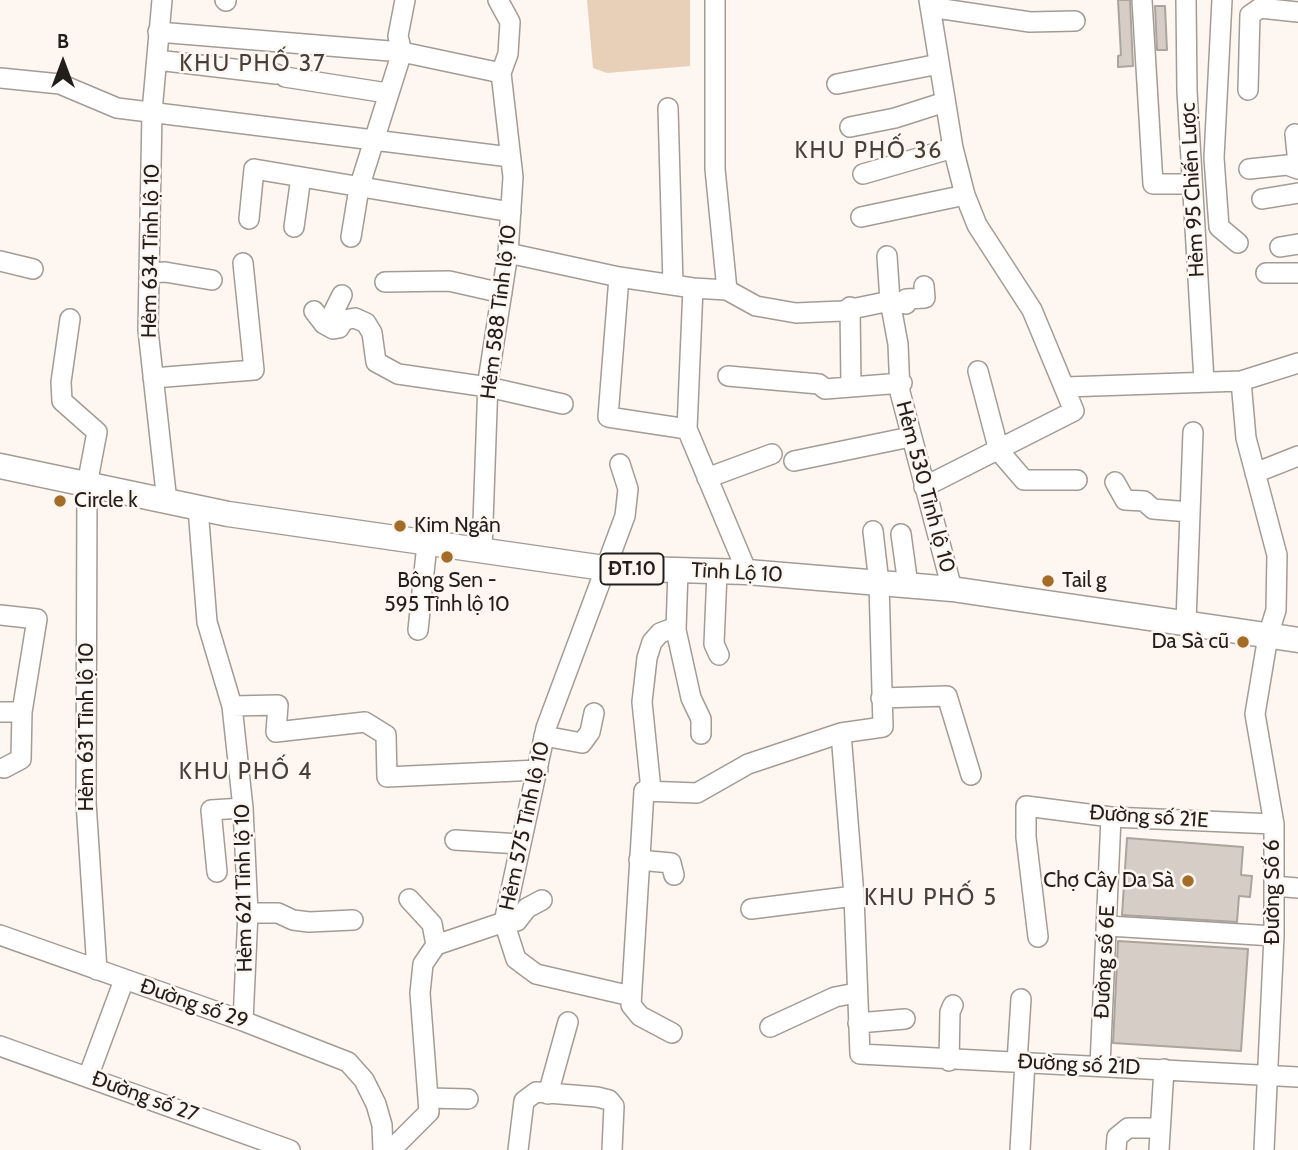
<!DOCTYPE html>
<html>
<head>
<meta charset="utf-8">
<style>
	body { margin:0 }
	#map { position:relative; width:1298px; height:1150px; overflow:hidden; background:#fef7f1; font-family:Cabin,sans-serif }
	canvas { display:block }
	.north { position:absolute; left:28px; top:28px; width:70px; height:70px; -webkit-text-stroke:5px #fef7f1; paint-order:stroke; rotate:0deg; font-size:19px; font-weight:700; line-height:28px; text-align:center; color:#211e1b }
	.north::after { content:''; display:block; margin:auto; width:24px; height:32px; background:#211e1b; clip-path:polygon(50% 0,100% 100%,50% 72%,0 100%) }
</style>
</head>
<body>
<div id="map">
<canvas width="1298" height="1150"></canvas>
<div class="north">B</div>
</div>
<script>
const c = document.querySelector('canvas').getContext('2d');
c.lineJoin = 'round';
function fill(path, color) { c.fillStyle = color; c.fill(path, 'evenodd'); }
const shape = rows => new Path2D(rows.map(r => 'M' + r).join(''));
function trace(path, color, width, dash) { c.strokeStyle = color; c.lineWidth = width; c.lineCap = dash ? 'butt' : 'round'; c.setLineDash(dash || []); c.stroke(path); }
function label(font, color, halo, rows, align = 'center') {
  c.font = font + ' Cabin,sans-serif'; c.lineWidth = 5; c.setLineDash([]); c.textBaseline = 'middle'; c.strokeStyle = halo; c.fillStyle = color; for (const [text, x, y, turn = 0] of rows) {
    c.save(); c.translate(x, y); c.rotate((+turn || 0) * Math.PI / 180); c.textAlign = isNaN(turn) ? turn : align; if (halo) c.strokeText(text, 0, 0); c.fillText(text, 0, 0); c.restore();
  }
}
const green = shape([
	[587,0,690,0,690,66,607,73,593,68]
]);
const building = shape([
	[1118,0,1130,0,1133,66,1118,67,1118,56,1121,55,1118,0],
	[1155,6,1165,6,1167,50,1157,50,1155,6],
	[1127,838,1243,847,1241,875,1252,876,1250,897,1239,896,1237,922,1122,915,1127,838],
	[1118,941,1248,949,1241,1051,1113,1043,1118,941]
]);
const minor = shape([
	[162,0,152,112,148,330,167,502],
	[225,0,226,1],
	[715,0,715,169,727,290],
	[1142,0,1153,184,1192,184],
	[1186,0,1187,91,1204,381],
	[1222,0,1214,158,1219,227,1238,243],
	[930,7,1030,22,1075,21],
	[158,32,402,52,501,73],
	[157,60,276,74],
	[285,77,387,93],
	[0,78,60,84,117,108,510,157],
	[837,84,939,64],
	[1248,90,1250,15,1260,8,1298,12],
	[668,108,673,284],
	[850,127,895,118,945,102],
	[1295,134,1298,163],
	[1249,169,1287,165,1298,169],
	[863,174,953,148],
	[1262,199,1298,193],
	[861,217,965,195],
	[249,219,254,169,511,212],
	[294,227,301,177],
	[351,237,359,188,402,52,398,36,405,0],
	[1280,247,1298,244],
	[508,253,619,277,693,288,727,290,756,306,796,313,842,311,890,301,906,304,906,299,925,298,924,286],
	[887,256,890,301,898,344,900,392,952,589],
	[0,261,33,269],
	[149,273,165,272,212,280],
	[1266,273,1298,273],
	[619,277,608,417,687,429],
	[385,282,449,281,502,293],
	[693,288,687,429,747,572],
	[850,307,851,386],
	[314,311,324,324,333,329,339,328,344,320,355,318,366,323,372,333,376,362,398,374,488,387,563,404],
	[70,319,61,382,62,401,97,432,87,485,86,802,97,970],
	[333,329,334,311,342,295],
	[978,371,999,451,1024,480,1077,480],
	[728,376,819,384,825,389,902,383],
	[153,378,254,370,243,263],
	[1241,381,1246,438,1277,555,1276,610,1268,636,1255,714,1274,824,1274,936,1264,1150],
	[1066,387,1241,381,1298,363],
	[794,461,910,437],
	[620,464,628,489,625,516,546,728,504,922,516,959,536,974,631,996],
	[1255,473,1298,456],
	[707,478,772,454],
	[1115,482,1125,500,1144,501,1153,509,1190,512],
	[924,487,1074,411,1032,310,977,225,965,195,953,148,929,0],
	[198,508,207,622,232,706,243,808,248,913,243,1021],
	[873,531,879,583,883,727,841,733,854,896,860,1054,1298,1077],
	[901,534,908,585],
	[482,551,488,381,508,253,513,177,501,73,508,54,510,22,498,0],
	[678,570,676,630,691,698,701,719,701,734],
	[717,572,714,644,719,655],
	[0,615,37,619,22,712,21,759,4,768],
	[1186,622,1193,432],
	[418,630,427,544],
	[881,698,947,696,971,775],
	[232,706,278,705,276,732,365,722,386,735,387,777,538,770],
	[0,712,22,712],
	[544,736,582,743,590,732,594,713],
	[651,790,642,702,647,658,652,642,660,633,676,627],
	[455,840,520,844],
	[639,860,671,863,674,875],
	[217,872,211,810,243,808],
	[1274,886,1298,888],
	[409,899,432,924,436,945],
	[751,909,854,896],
	[248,913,278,913,293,920,309,922,353,920],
	[1108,926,1274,936],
	[0,935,243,1021,348,1062,364,1080,376,1104,382,1125,383,1150],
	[1038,937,1026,837,1026,806,1111,817,1274,824],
	[858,1023,905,1019],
	[770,1027,835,997,856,993],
	[672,1033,640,1016,631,1005,644,791,697,793,748,764,841,733],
	[0,1046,290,1150],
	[949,1061,950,1012,953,1005],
	[1017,1062,1021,999],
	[1100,1066,1111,817],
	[88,1077,124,980],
	[548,1094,568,1022],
	[429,1098,468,1099],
	[391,1150,429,1112,420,993,423,964,436,945,504,922,517,921,527,908,542,900],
	[518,1150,524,1101,536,1092,597,1097,609,1100,614,1106,612,1150],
	[1020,1150,1025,1062],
	[1116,1150,1117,1137,1128,1128,1160,1128],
	[1159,1150,1164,1069]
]);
const major = shape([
	[0,466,228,514,604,568,747,572,952,589,1298,640]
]);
const markers = [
	[60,501,7,"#a46c29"],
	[400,526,7,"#a46c29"],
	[447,557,7,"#a46c29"],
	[1048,581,7,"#a46c29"],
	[1243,642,7,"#a46c29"],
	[1188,881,7,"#a46c29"]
];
const shields = [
	[632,569,63]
];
const shieldNames = [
	["ĐT.10",632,569]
];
const streetNames = [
	["Hẻm 95 Chiến Lược",1193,190,-93],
	["Hẻm 634 Tỉnh lộ 10",151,251,-89],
	["Hẻm 588 Tỉnh lộ 10",499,312,-83],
	["Hẻm 530 Tỉnh lộ 10",925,487,75],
	["Tỉnh Lộ 10",737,573,3],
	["Hẻm 631 Tỉnh lộ 10",87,727,-90],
	["Đường số 21E",1149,817,4],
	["Hẻm 575 Tỉnh lộ 10",525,826,-78],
	["Hẻm 621 Tỉnh lộ 10",244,888,-91],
	["Đường Số 6",1273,892,-90],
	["Đường số 6E",1105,962,-87],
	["Đường số 29",194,1004,19],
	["Đường số 21D",1079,1065,3],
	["Đường số 27",145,1097,20]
];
const poiNames = [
	["Circle k",74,501],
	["Kim Ngân",414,526],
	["Bông Sen -",447,581,"center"],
	["595 Tỉnh lộ 10",447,605,"center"],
	["Tail g",1062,581],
	["Da Sà cũ",1229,642,"right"],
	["Chợ Cây Da Sà",1174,881,"right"]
];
const neighbourhoodNames = [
	["KHU PHỐ 37",253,64],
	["KHU PHỐ 36",869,151],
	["KHU PHỐ 4",246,772],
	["KHU PHỐ 5",931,898]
];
fill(green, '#e7cfb8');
fill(building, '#d6cec6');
trace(building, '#aba49c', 2);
trace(minor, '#a39c95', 22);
trace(major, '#a39c95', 27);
trace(minor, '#fff', 19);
trace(major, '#fff', 24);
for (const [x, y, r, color] of markers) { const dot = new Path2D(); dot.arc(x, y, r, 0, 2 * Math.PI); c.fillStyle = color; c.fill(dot); trace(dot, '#fef7f1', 2.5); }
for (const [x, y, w] of shields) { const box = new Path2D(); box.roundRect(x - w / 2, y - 15.5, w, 31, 5); c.fillStyle = '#fef7f1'; c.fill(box); trace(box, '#211e1b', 2); }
label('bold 19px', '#211e1b', null, shieldNames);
label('21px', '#211e1b', '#fef7f1', streetNames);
label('21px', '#211e1b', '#fef7f1', poiNames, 'left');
c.letterSpacing = '2px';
label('23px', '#47403a', '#fef7f1', neighbourhoodNames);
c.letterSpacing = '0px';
</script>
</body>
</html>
